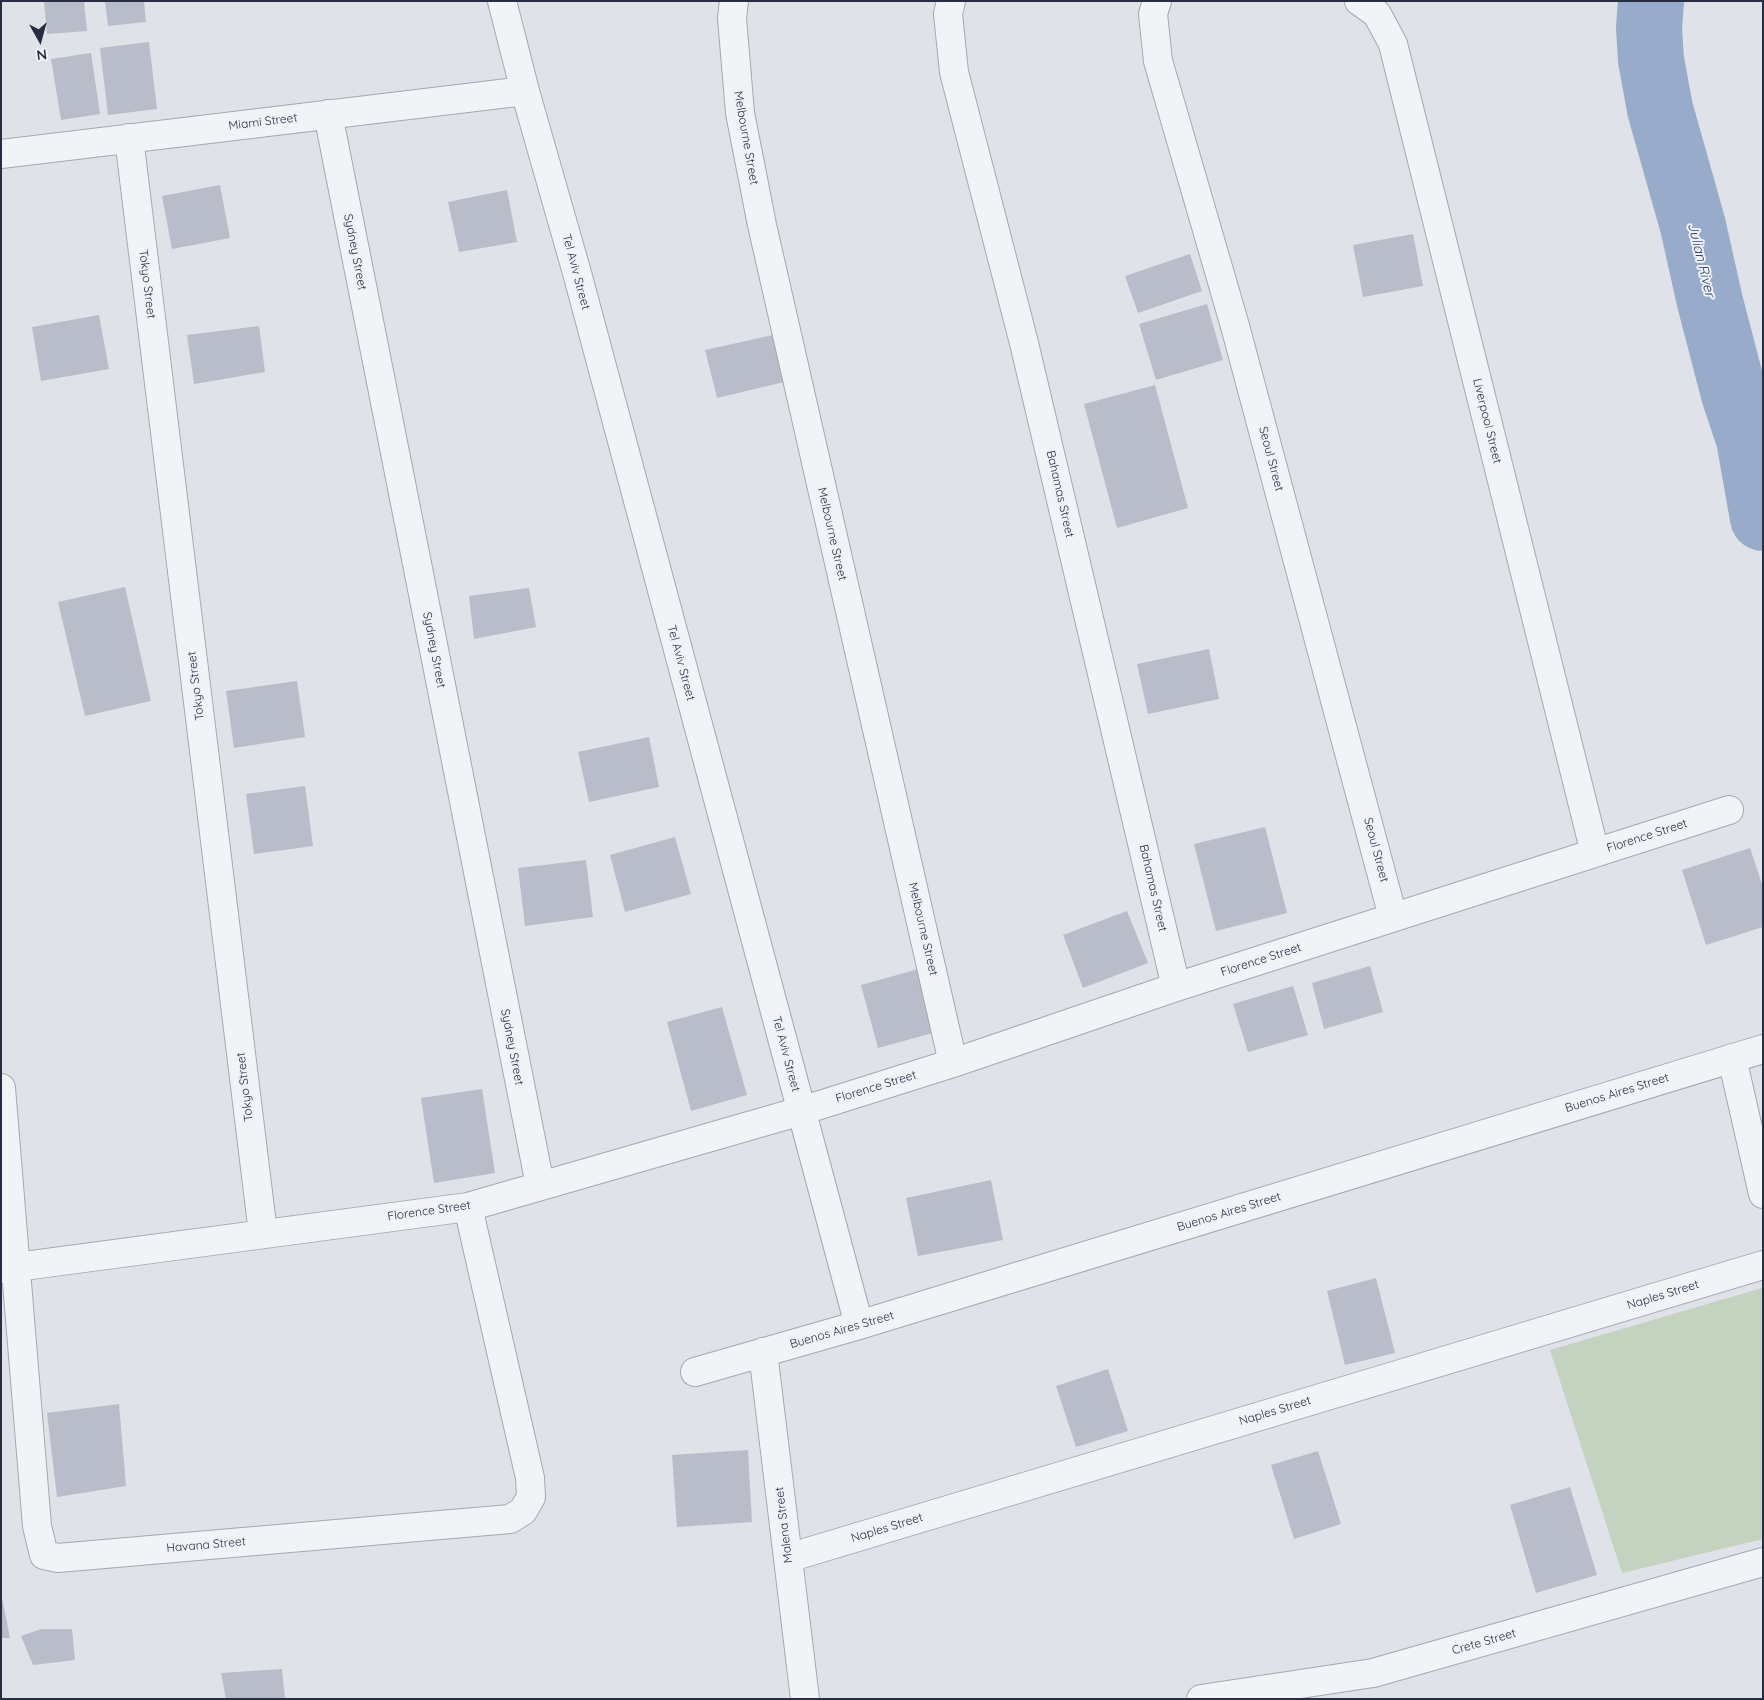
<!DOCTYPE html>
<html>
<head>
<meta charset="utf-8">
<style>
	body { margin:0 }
	#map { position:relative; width:1764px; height:1700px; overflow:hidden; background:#dfe2e9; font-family:Quicksand,sans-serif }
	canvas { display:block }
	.frame { position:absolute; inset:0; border:2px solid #272e41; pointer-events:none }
	.north { position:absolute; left:15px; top:15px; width:50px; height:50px; -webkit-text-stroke:4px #eff1f6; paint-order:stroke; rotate:173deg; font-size:14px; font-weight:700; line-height:20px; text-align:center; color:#272e41 }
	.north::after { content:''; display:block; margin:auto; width:18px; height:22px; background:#272e41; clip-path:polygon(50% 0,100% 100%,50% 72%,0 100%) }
</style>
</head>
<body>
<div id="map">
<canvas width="1764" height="1700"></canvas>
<div class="frame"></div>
<div class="north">N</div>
</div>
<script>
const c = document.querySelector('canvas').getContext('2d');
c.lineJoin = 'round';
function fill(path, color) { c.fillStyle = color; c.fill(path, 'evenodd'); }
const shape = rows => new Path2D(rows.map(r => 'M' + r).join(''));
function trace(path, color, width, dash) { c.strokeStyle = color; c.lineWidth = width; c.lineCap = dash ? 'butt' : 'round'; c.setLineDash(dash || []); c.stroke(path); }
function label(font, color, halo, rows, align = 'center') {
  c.font = font + ' Quicksand,sans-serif'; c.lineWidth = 4; c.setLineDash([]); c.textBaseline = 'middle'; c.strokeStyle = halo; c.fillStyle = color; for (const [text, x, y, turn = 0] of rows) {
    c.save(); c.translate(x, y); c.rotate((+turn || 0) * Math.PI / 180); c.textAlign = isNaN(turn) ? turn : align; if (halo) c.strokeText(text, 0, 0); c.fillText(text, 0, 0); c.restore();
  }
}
const green = shape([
	[1762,1288,1763,1539,1622,1573,1550,1350]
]);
const river = shape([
	[1651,1,1649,28,1651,60,1660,109,1693,226,1710,302,1734,394,1749,439,1763,518]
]);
const building = shape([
	[44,1,84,1,87,31,47,34],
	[105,1,144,1,146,22,108,26],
	[149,42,157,109,108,115,100,48],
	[91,53,100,114,61,120,51,59],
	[220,185,230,238,172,249,162,196],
	[507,190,517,242,459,252,448,202],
	[1413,234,1423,286,1363,297,1353,245],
	[1190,254,1202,291,1138,313,1125,276],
	[1207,304,1223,360,1156,380,1139,324],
	[99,315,109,369,41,381,32,327],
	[259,326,265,372,194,384,187,335],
	[773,335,784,382,717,398,705,350],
	[1155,385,1188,508,1117,528,1084,404],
	[125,587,151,701,85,716,58,602],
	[529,588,536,627,474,639,469,596],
	[1209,649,1219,699,1148,714,1137,664],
	[297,681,305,737,234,748,226,691],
	[649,737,659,787,589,802,578,752],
	[305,786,313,846,254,854,246,794],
	[1265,827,1287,913,1216,931,1194,844],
	[675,837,691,894,625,912,610,855],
	[1750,848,1763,887,1763,927,1706,945,1682,870],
	[586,860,593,917,525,926,518,868],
	[1127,911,1148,963,1083,988,1063,935],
	[1370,966,1383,1012,1324,1029,1312,983],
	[922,968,940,1031,878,1048,861,985],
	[1293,986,1308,1035,1248,1052,1233,1004],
	[722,1007,747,1095,691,1111,667,1022],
	[482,1089,495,1173,434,1183,421,1098],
	[991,1180,1003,1240,918,1256,906,1198],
	[1376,1278,1395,1353,1345,1365,1327,1291],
	[1108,1369,1128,1431,1076,1447,1056,1386],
	[119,1404,126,1486,57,1497,47,1413],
	[748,1450,752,1522,677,1527,672,1455],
	[1318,1451,1341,1524,1294,1539,1271,1465],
	[1570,1487,1597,1575,1536,1593,1510,1505],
	[1,1593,10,1638,1,1638],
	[41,1629,72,1629,75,1660,33,1665,21,1636],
	[282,1669,285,1699,226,1699,221,1673]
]);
const street = shape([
	[502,1,525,91,577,273,859,1325],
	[734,1,732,18,740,113,762,225,953,1063],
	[951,1,948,14,954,72,1024,343,1176,987],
	[1157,1,1153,14,1158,61,1235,326,1393,917],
	[1359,1,1377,14,1393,44,1595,853],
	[328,114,540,1185],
	[129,138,263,1233],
	[1,154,525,91],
	[1732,1058,1763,1194],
	[1,1088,37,1526,44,1555,58,1558,510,1519,523,1511,531,1497,530,1478,468,1207],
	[1,1269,468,1207,801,1111,953,1063,1176,987,1729,810],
	[763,1352,805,1699],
	[695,1372,859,1325,1763,1049],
	[788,1558,1763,1265],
	[1201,1699,1373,1673,1763,1562]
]);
const streetNames = [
	["Miami Street",263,122,-7],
	["Melbourne Street",746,138,80],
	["Sydney Street",355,252,79],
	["Tel Aviv Street",576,272,75],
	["Tokyo Street",147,284,83],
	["Liverpool Street",1487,421,76],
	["Seoul Street",1271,459,75],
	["Bahamas Street",1060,494,77],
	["Melbourne Street",832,534,77],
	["Sydney Street",434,650,79],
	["Tel Aviv Street",681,663,75],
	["Tokyo Street",196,686,-97],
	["Florence Street",1647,836,-18],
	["Seoul Street",1376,850,75],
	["Bahamas Street",1153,888,77],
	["Melbourne Street",923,929,77],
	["Florence Street",1261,960,-18],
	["Sydney Street",512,1047,79],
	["Tel Aviv Street",786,1054,75],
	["Tokyo Street",245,1087,-97],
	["Florence Street",876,1087,-17],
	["Buenos Aires Street",1617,1093,-17],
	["Florence Street",429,1211,-8],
	["Buenos Aires Street",1229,1212,-17],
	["Naples Street",1663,1295,-17],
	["Buenos Aires Street",842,1330,-16],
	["Naples Street",1275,1411,-17],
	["Malena Street",784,1525,-97],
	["Naples Street",887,1528,-17],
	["Havana Street",206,1545,-5],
	["Crete Street",1484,1642,-16]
];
const waterNames = [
	["Julian River",1701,260,76]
];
fill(green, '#c3d3c0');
trace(river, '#99abca', 66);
fill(building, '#b9bdc9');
trace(street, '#a4a8b3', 30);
trace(street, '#f2f3f7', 28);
label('12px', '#272e41', '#eff1f6', streetNames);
label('italic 14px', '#304776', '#eff1f6', waterNames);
</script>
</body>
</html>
